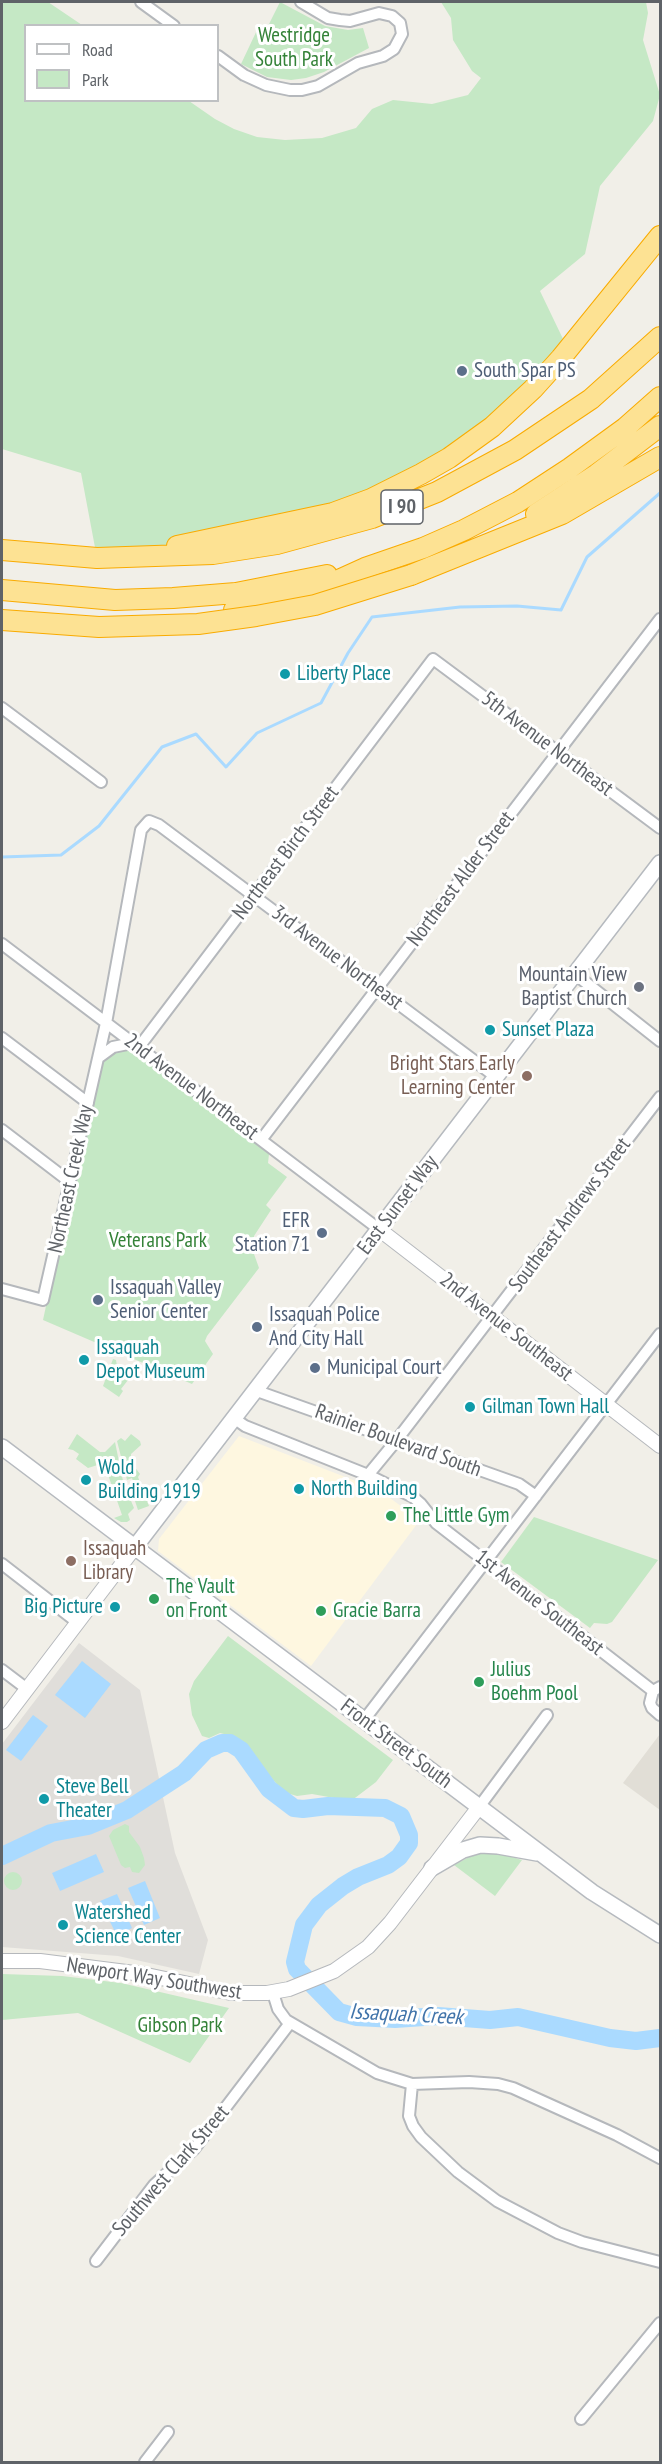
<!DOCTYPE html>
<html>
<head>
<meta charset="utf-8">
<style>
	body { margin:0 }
	#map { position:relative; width:662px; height:2464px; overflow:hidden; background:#f1efe8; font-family:"PT Sans Narrow",sans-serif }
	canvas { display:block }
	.frame { position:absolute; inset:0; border:3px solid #5f6368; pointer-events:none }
	.legend { position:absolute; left:24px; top:24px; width:195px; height:78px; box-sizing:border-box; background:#fff; border:2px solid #bfc1c3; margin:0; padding:8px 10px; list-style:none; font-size:18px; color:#5f6368 }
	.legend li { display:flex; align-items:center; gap:12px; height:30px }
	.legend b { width:30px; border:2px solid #bfc1c3 }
</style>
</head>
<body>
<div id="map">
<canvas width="662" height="2464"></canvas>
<div class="frame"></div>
<ul class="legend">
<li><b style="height:8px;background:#fff"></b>Road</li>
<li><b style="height:16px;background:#c5e8c5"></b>Park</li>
</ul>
</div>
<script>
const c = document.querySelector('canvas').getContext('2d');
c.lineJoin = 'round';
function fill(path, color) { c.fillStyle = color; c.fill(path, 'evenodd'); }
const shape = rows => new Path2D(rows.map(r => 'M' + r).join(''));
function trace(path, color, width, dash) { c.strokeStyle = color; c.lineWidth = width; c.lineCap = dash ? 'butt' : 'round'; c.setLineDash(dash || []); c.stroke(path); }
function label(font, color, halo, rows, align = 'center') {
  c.font = font + ' "PT Sans Narrow",sans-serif'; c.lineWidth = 6; c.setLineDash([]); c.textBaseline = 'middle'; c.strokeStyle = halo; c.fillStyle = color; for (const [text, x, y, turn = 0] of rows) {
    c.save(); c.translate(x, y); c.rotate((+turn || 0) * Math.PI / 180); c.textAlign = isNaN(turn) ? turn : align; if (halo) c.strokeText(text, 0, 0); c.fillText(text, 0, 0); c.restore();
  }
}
const commercial = shape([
	[239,1436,379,1490,420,1520,311,1666,158,1551,159,1539]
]);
const industrial = shape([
	[79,1643,140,1690,175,1853,208,1940,199,1974,118,1956,2,1947,2,1744]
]);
const education = shape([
	[660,1734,660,1810,623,1783]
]);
const green = shape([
	[2,2,48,2,82,25,26,26,26,100,189,101,215,119,234,129,257,137,285,140,322,138,356,128,372,109,393,100,432,104,468,95,481,78,472,71,453,40,451,18,441,2,646,2,648,13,643,40,660,95,653,121,600,186,585,254,540,291,564,341,503,407,461,440,390,483,256,531,97,558,81,473,2,449],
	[280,2,325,26,348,30,363,28,369,48,324,72,306,78,291,80,267,77,241,64,258,28,264,34],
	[124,1048,132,1049,269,1154,268,1163,287,1177,266,1205,271,1210,254,1236,254,1254,259,1268,207,1336,205,1341,213,1354,192,1384,43,1320,86,1120,103,1061,110,1052],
	[113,1359,116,1360,117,1366,126,1370,128,1366,136,1370,121,1389,123,1391,119,1397,103,1386],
	[77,1434,100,1452,105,1452,115,1442,123,1481,118,1484,123,1498,129,1496,134,1508,128,1514,130,1520,127,1522,121,1522,114,1518,122,1515,104,1463,88,1468,76,1459,79,1454,73,1450,68,1449],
	[131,1434,140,1441,141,1445,131,1454,131,1458,136,1462,134,1466,140,1474,138,1477,149,1506,138,1510,133,1495,137,1493,132,1478,127,1480,117,1441,121,1438,125,1441],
	[534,1517,658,1560,612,1622,607,1624,594,1623,590,1628,501,1562],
	[228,1636,393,1760,376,1782,351,1801,312,1794,297,1796,283,1792,244,1744,232,1736,220,1733,209,1738,202,1736,192,1715,189,1694,194,1681],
	[125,1824,129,1826,129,1832,140,1847,144,1858,145,1865,139,1873,132,1872,130,1867,125,1868,121,1865,109,1836,113,1830],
	[486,1852,495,1852,522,1860,495,1896,454,1865,473,1855],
	'4 1881a9 9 0 1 1 18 0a9 9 0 1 1-18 0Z',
	[2,1974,62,1976,121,1983,229,2008,190,2063,78,2013,2,2020]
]);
const water = shape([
	[82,1661,111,1684,85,1718,55,1695],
	[33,1715,48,1726,21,1761,6,1750],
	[96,1854,104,1872,60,1891,52,1873],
	[145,1881,160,1918,144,1925,128,1888],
	[117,1894,132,1928,117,1936,100,1901]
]);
const stream = shape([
	[2,857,61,855,99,826,162,747,196,734,226,767,257,733,321,703,348,653,372,617,460,607,517,606,561,610,587,557,660,493]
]);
const river = shape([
	[2,1856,51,1833,88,1826,127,1810,184,1773,206,1750,222,1743,230,1743,241,1750,269,1789,294,1808,303,1809,328,1806,385,1808,401,1816,409,1835,409,1843,399,1857,388,1865,358,1877,343,1886,319,1905,304,1925,295,1962,297,1969,339,2012,357,2017,395,2019,438,2016,490,2020,518,2017,610,2038,636,2041,660,2038]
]);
const minor = shape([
	[141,2,174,26],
	[218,56,244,75,266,85,290,90,302,90,318,86,358,63,383,56,394,49,402,34,400,23,392,16,379,13,350,21,340,20,328,18,301,2],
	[2,708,101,782],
	[2,944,380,1230],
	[575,974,660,1041],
	[2,1038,88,1103],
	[139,1047,433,659,660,828],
	[98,1058,113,1047,133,1043],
	[2,1130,70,1182],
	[261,1140,660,619],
	[2,1289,43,1300,106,1023,141,830,149,821,159,825,496,1077],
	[257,1391,519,1484,536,1496],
	[235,1419,245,1426,368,1475,413,1497,421,1504,436,1523,653,1691],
	[368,1475,396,1441,660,1097],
	[2,1564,77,1622],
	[2,1670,27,1689],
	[660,1687,653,1691,650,1703,652,1708,660,1715],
	[364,1720,660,1334],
	[479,1807,547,1715],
	[273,1993,278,2009,286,2020,377,2073,412,2084,469,2082,498,2084,513,2088,617,2135,660,2158],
	[412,2084,409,2116,413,2126,421,2137,458,2172,497,2201,558,2233,582,2242,660,2262],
	[96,2261,154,2185,194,2149,290,2023],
	[581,2419,660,2323],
	[145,2462,168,2432]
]);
const tertiary = shape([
	[380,1230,660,1446],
	[2,1722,135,1547],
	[2,1961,40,1961,142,1974,231,1993,267,1993,289,1989,334,1971,368,1947,390,1923,479,1807]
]);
const secondary = shape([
	[2,1447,592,1892,660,1935],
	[135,1547,660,863],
	[432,1868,463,1850,480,1845,498,1846,537,1853]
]);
const motorway = shape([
	[536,514,597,474,660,426],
	[177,546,333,513,371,499,421,474,449,458,492,427,533,389,561,358,660,236],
	[2,550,97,558,213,554,277,544,372,518,437,492,515,450,591,399,660,337],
	[411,575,562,514,660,457],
	[2,590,115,600,173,598,236,593,327,575],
	[234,610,312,592,365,568,423,548,464,530,518,502,570,468,625,428,660,397]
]);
const motorwayBridge = shape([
	[2,620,99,627,198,624,256,616,315,605,411,575]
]);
const markers = [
	[462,371,6,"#5c6f8a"],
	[285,674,6,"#0f9aa8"],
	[639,987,6,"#6b7280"],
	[490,1030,6,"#0f9aa8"],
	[527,1076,6,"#8d6e63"],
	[322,1233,6,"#5c6f8a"],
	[98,1300,6,"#5c6f8a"],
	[257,1327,6,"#5c6f8a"],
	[84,1360,6,"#0f9aa8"],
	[315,1368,6,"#5c6f8a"],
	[470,1407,6,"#0f9aa8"],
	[86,1480,6,"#0f9aa8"],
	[299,1489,6,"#0f9aa8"],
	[391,1516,6,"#2e9e5b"],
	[71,1561,6,"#8d6e63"],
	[154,1599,6,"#2e9e5b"],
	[115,1607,6,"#0f9aa8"],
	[321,1611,6,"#2e9e5b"],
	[479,1682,6,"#2e9e5b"],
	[44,1799,6,"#0f9aa8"],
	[63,1925,6,"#0f9aa8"]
];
const shields = [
	[402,507,42]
];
const shieldNames = [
	["I 90",402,507]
];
const parkNames = [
	["Westridge",294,36],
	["South Park",294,60],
	["Veterans Park",158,1241],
	["Gibson Park",180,2026]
];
const serviceNames = [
	["South Spar PS",474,371],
	["EFR",310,1221,"right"],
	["Station 71",310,1245,"right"],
	["Issaquah Valley",110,1288],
	["Senior Center",110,1312],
	["Issaquah Police",269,1315],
	["And City Hall",269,1339],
	["Municipal Court",327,1368]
];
const cultureNames = [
	["Liberty Place",297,674],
	["Sunset Plaza",502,1030],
	["Issaquah",96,1348],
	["Depot Museum",96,1372],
	["Gilman Town Hall",482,1407],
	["Wold",98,1468],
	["Building 1919",98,1492],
	["North Building",311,1489],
	["Big Picture",103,1607,"right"],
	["Steve Bell",56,1787],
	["Theater",56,1811],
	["Watershed",75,1913],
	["Science Center",75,1937]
];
const streetNames = [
	["5th Avenue Northeast",547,744,37],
	["Northeast Birch Street",286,853,-53],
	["Northeast Alder Street",461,879,-53],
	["3rd Avenue Northeast",337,958,37],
	["2nd Avenue Northeast",191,1087,37],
	["Northeast Creek Way",71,1179,-78],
	["East Sunset Way",398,1205,-53],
	["Southeast Andrews Street",570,1215,-53],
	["2nd Avenue Southeast",506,1327,38],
	["Rainier Boulevard South",398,1441,20],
	["1st Avenue Southeast",539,1603,38],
	["Front Street South",396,1744,37],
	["Newport Way Southwest",154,1979,9],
	["Southwest Clark Street",171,2171,-49]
];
const worshipNames = [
	["Mountain View",627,975],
	["Baptist Church",627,999]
];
const educationNames = [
	["Bright Stars Early",515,1064],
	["Learning Center",515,1088],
	["Issaquah",83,1549,"left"],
	["Library",83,1573,"left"]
];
const leisureNames = [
	["The Little Gym",403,1516],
	["The Vault",166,1587],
	["on Front",166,1611],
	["Gracie Barra",333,1611],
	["Julius",491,1670],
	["Boehm Pool",491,1694]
];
const waterNames = [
	["Issaquah Creek",406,2015,3]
];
fill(commercial, '#fef7e0');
fill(industrial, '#e0deda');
fill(education, '#e1ded6');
fill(green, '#c5e8c5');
fill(water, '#aadaff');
trace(stream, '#aadaff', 3);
trace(river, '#aadaff', 18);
trace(minor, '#b5b8bc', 14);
trace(tertiary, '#b5b8bc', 16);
trace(secondary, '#b6babf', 18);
trace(motorway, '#f9ab00', 22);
trace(minor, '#fff', 10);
trace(tertiary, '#fff', 14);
trace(secondary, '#fff', 15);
trace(motorway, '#fde293', 20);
trace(motorwayBridge, '#f9ab00', 22, []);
trace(motorwayBridge, '#fde293', 20);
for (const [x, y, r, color] of markers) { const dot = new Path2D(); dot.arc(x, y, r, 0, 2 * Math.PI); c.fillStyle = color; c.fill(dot); trace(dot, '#fff', 2); }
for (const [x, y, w] of shields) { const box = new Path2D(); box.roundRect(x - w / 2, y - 17, w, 34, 4.5); c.fillStyle = '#fff'; c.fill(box); trace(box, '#5f6368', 1.5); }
label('bold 20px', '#5f6368', null, shieldNames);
label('21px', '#348238', '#fff', parkNames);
label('21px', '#4e5e75', '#fff', serviceNames, 'left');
label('21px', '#0d838f', '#fff', cultureNames, 'left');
label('21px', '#5f6368', '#fff', streetNames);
label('21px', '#5b616d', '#fff', worshipNames, 'right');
label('21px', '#785e54', '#fff', educationNames, 'right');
label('21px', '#27864d', '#fff', leisureNames, 'left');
label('italic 22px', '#4174aa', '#fff', waterNames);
</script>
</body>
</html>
